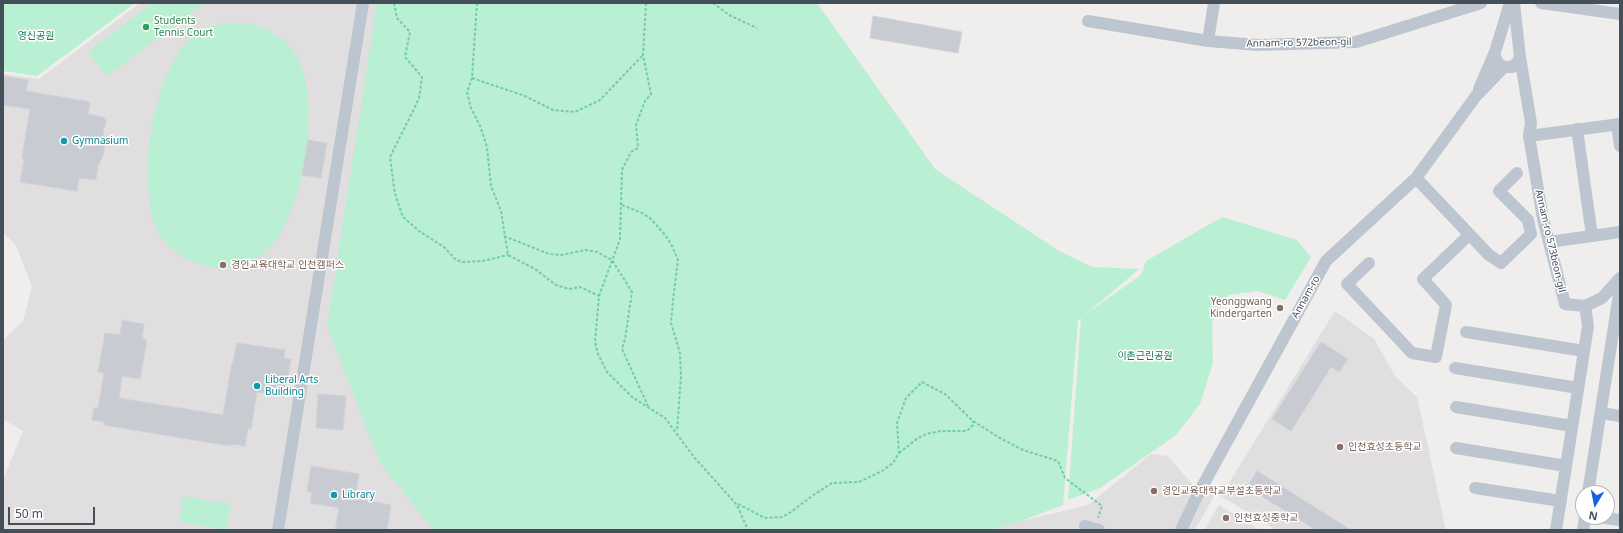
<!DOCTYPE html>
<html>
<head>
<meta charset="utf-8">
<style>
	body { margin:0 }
	#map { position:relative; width:1623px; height:533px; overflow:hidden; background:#f0eded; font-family:"Noto Sans",sans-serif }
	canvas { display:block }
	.frame { position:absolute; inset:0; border:4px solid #454f5a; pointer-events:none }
	.north { position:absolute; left:1575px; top:485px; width:40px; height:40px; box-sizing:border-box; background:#fff; border:1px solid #b5b9bd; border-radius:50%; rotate:190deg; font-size:11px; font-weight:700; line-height:16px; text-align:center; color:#454f5a }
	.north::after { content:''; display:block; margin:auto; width:14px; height:18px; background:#1661e1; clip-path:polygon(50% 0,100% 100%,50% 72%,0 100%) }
	.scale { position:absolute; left:8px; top:507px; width:87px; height:18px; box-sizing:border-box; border:2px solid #454f5a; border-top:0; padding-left:5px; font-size:12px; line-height:14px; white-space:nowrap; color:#454f5a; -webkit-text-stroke:3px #fff; paint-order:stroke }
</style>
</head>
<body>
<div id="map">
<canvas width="1623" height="533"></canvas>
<div class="frame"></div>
<div class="north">N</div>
<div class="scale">50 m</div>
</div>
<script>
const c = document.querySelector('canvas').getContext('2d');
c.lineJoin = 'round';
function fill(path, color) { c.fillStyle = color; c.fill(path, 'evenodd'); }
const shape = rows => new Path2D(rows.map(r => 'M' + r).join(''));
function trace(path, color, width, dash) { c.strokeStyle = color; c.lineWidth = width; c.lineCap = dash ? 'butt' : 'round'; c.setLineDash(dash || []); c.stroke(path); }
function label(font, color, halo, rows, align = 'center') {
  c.font = font + ' "Noto Sans","Noto Sans KR",sans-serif'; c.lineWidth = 3; c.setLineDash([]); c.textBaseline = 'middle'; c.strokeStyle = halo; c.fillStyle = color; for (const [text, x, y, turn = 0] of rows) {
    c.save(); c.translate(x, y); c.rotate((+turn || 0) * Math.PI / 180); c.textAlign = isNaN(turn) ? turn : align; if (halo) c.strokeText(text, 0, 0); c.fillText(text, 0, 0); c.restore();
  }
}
const education = shape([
	[140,3,433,3,584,530,3,530,3,480,23,431,3,419,3,340,23,321,32,286,15,244,3,233,3,74,39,79],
	[1335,311,1374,339,1395,376,1417,397,1446,530,1276,530,1221,496],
	[1151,454,1168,456,1193,485,1214,496,1195,530,991,530,1021,521,1088,505],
	[1219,505,1260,530,1204,530]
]);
const green = shape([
	[3,3,135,3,37,76,3,71],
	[153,3,204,3,107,76,88,52],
	[377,3,817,3,935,169,1059,251,1092,267,1139,269,1087,313,1141,275,1146,261,1222,217,1297,240,1311,257,1285,300,1258,291,1228,295,1212,322,1213,363,1200,404,1176,435,1100,488,1068,500,1081,318,1078,320,1063,505,1021,521,991,530,434,530,380,463,327,326],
	[228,23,247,23,266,29,282,39,296,54,304,72,309,107,308,138,302,177,293,206,278,238,264,253,247,263,229,268,209,267,190,261,174,251,160,236,152,218,147,183,148,153,154,113,163,84,178,52,192,37,210,27],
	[183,496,231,504,227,530,179,522]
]);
const building = shape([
	[873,16,962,32,958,53,870,38,873,16],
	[3,76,28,80,26,91,90,102,88,114,102,117,106,120,105,127,103,129,105,145,103,155,98,166,96,180,79,178,77,191,20,182,24,160,22,157,30,109,3,105,3,76],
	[308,140,327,143,321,178,302,175,308,140],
	[122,320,144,324,142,339,147,340,140,379,122,376,119,398,223,415,232,362,233,362,237,343,285,350,284,358,291,359,284,397,257,392,251,429,248,428,245,446,232,444,232,446,218,444,104,425,104,422,92,420,94,408,98,408,104,373,98,372,105,333,120,335,122,320],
	[1321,342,1348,359,1339,372,1331,367,1291,431,1272,419,1321,342],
	[318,394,346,396,343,430,316,428,318,394],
	[311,466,359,474,355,498,391,505,387,530,335,530,339,508,310,503,312,492,307,491,311,466],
	[1257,471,1351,530,1316,530,1247,487,1257,471]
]);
const path = shape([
	[394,3,397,18,410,32,405,57,422,77,419,98,415,107,390,157,395,194,403,217,419,231,444,247,456,260,463,262,483,261,508,255],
	[477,3,472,78,467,92,471,108,480,126,487,147,491,186,501,211,508,255,535,269,556,285,569,289,580,287,599,296],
	[646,3,643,55,651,94,645,101,636,125,638,148,631,152,622,170,620,239,599,296,595,342,598,354,607,372,632,397,665,418,694,457,737,505,748,530],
	[713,3,729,15,757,28],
	[472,78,525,96,553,110,575,112,600,100,643,55],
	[622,205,642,213,651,219,666,236,672,246,678,260,673,300,671,323,680,353,681,376,677,431],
	[504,236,549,254,561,255,586,250,597,252,612,260,632,292,625,339,622,349,648,406],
	[899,453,918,438,926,434,941,431,967,431,973,425,973,421],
	[738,504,765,518,782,517,791,512,812,496,832,483,859,482,882,471,893,463,899,453,897,423,906,398,922,382,945,394,973,421,1000,438,1023,450,1058,461,1065,478,1102,506,1098,518]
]);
const minor = shape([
	[1510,3,1495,52,1495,57,1499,64,1504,67,1512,67,1517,63,1520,57,1514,3],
	[1541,3,1620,14],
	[1088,21,1208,41,1258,45,1356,42,1481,3],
	[1208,41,1214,3],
	[1520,57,1531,123,1529,136,1543,219,1565,304,1585,306,1602,298,1620,278],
	[1479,89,1495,52],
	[1617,124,1620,146],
	[1577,129,1592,236],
	[1529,136,1620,124],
	[1416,178,1489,255,1501,263,1531,234,1528,220,1499,191,1517,173],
	[1549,242,1620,232],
	[1369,263,1347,284,1412,353,1436,357,1446,305,1423,279,1469,235],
	[1466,332,1584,351],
	[1455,368,1578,388],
	[1456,407,1572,426],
	[1601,413,1620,416],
	[1456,448,1566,466],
	[1475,488,1561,501],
	[1588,493,1620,288],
	[1598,517,1620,520],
	[1085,526,1099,530],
	[278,530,363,3],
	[1181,530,1197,496,1326,261,1416,178,1476,96,1504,67],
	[1556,530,1588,326,1585,306],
	[1583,530,1585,517]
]);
const markers = [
	[146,27,4,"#2e9e5b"],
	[64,141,4,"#0f9aa8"],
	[223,265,4,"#8d6e63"],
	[1280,308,4,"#8d6e63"],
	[257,386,4,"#0f9aa8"],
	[1340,447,4,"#8d6e63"],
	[1154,491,4,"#8d6e63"],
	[334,495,4,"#0f9aa8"],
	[1226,518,4,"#8d6e63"]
];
const leisureNames = [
	["Students",154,21],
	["Tennis Court",154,33]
];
const parkNames = [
	["영신공원",36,36],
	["이촌근린공원",1145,356]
];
const streetNames = [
	["Annam-ro 572beon-gil",1299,43,-1],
	["Annam-ro 573beon-gil",1550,241,77],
	["Annam-ro",1306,297,-61]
];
const cultureNames = [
	["Gymnasium",72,141],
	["Liberal Arts",265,380],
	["Building",265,392],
	["Library",342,495]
];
const educationNames = [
	["경인교육대학교 인천캠퍼스",231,265],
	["Yeonggwang",1272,302,"right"],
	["Kindergarten",1272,314,"right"],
	["인천효성초등학교",1348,447],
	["경인교육대학교부설초등학교",1162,491],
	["인천효성중학교",1234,518]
];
fill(education, '#e1dedf');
fill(green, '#b9efd2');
fill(building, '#c9cbd3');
trace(building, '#d1d2d9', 1);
trace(path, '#71cda6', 2, [3, 2]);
trace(minor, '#bdc6d0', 12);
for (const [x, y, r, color] of markers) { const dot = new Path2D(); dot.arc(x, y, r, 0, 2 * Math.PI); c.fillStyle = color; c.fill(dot); trace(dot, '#fff', 1.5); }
label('10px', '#27864d', '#fff', leisureNames, 'left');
label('10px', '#157c4f', '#fff', parkNames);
label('10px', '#454f5a', '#fff', streetNames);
label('10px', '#0d838f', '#fff', cultureNames, 'left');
label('10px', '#785e54', '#fff', educationNames, 'left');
</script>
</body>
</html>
